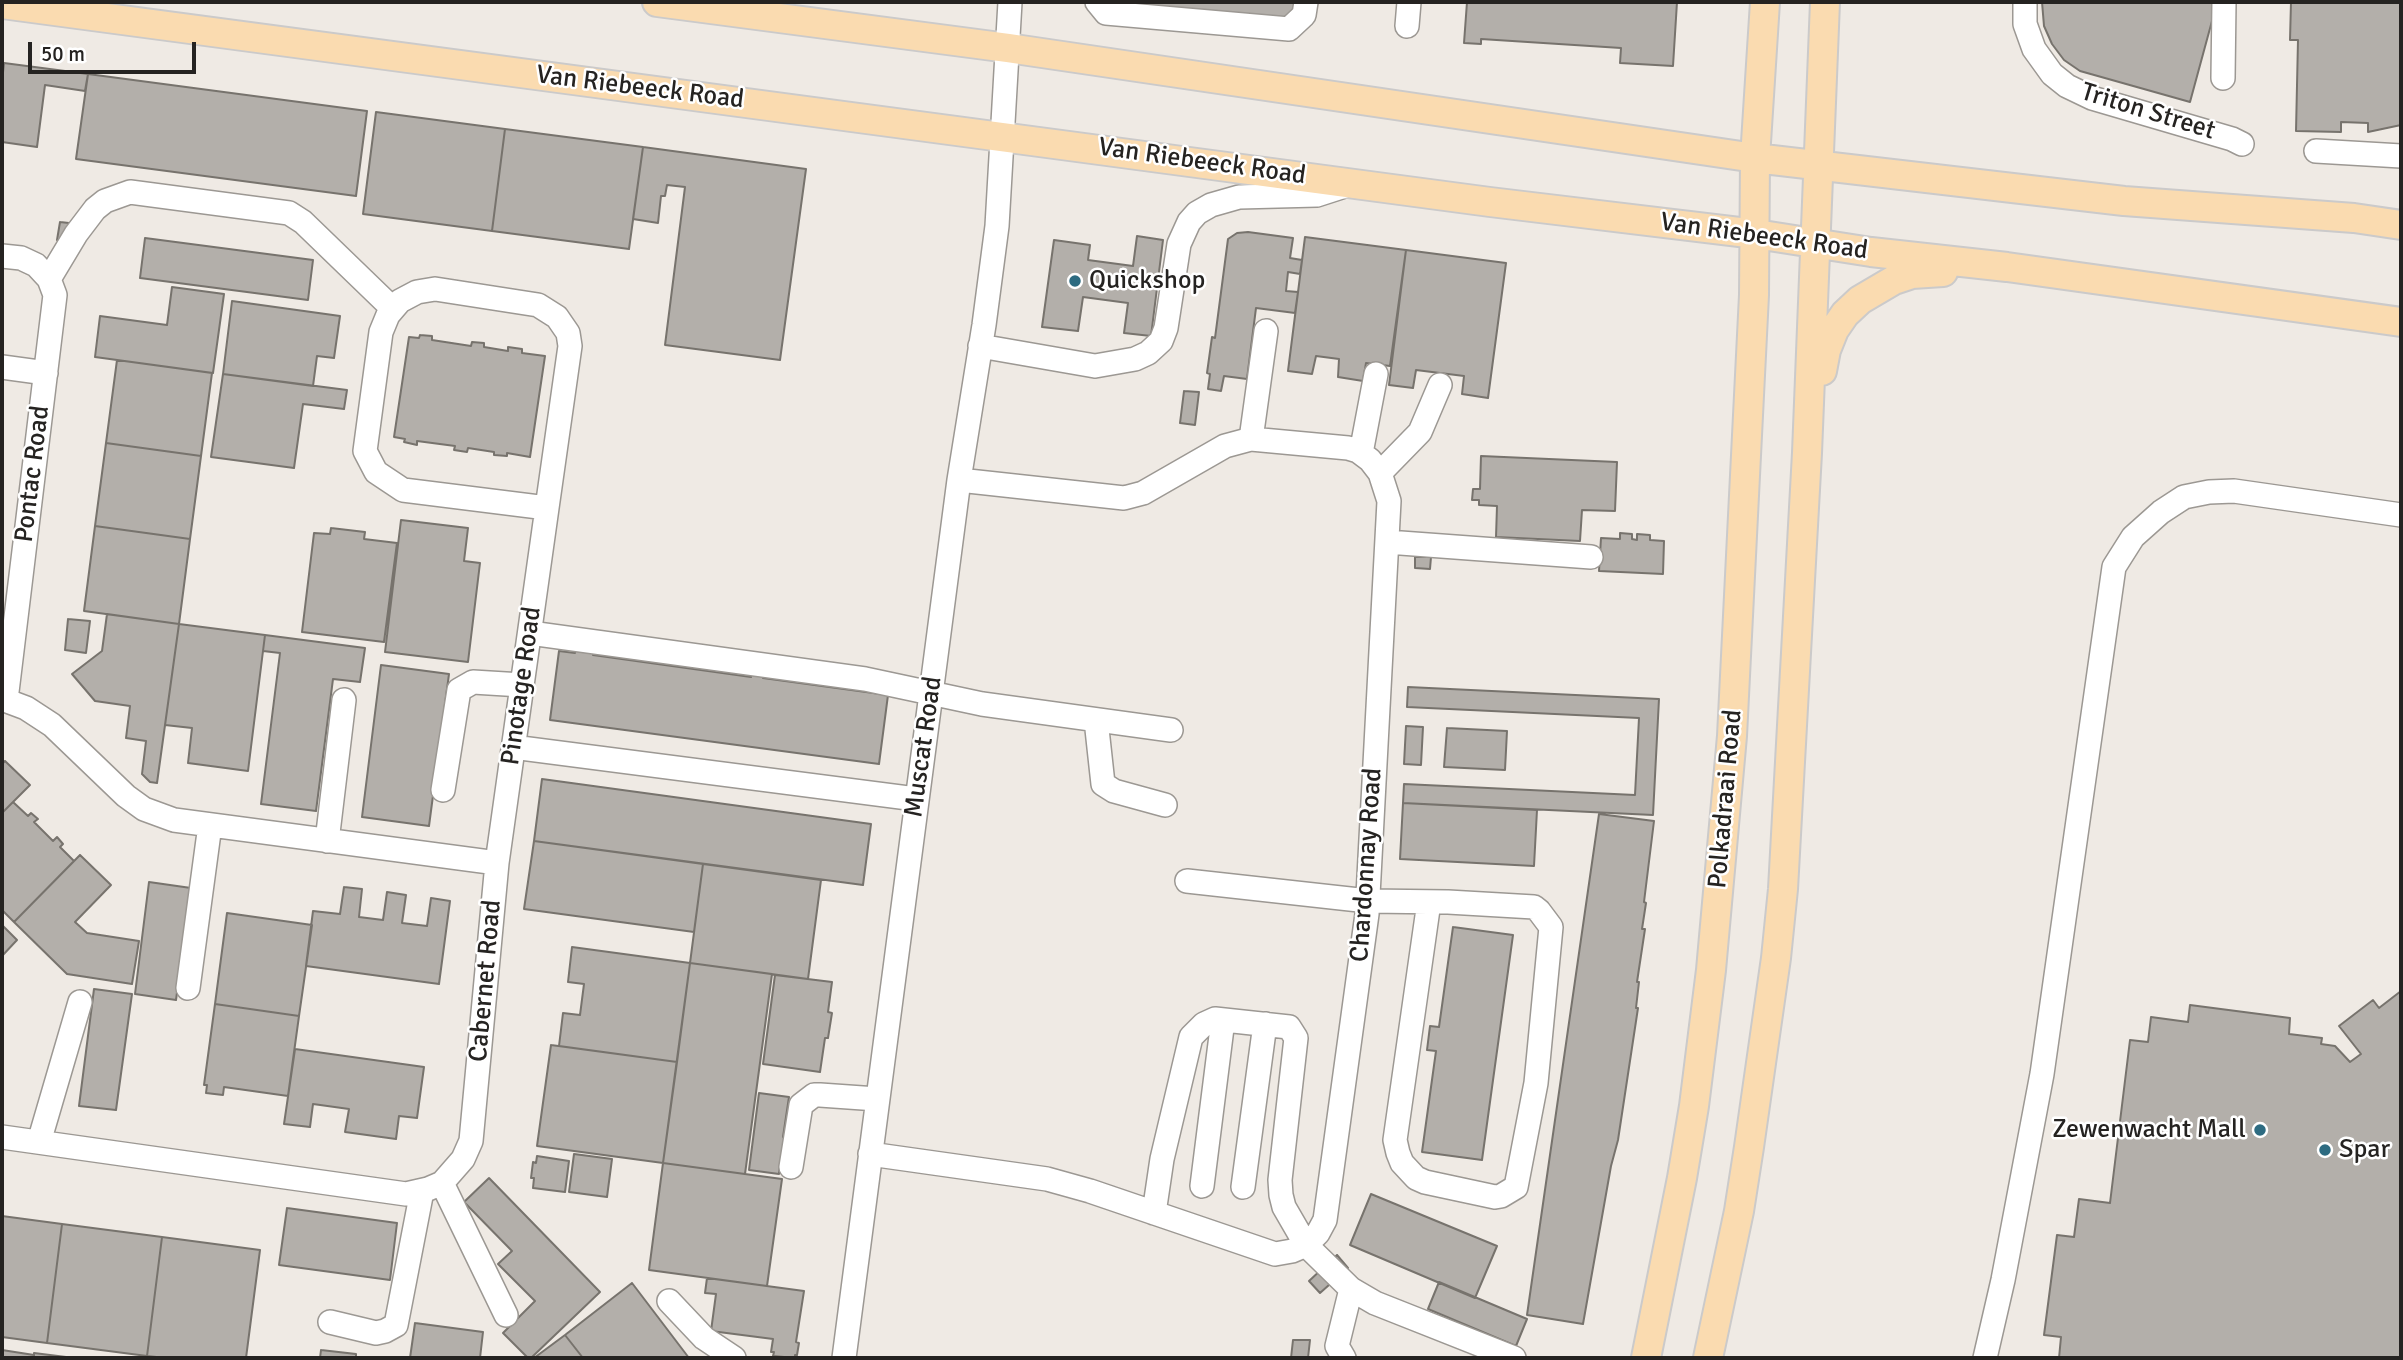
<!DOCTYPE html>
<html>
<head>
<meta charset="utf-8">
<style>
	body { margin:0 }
	#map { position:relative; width:2403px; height:1360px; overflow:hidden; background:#efeae4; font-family:Signika,sans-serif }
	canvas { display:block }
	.frame { position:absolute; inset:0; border:4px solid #252321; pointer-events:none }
	.scale { position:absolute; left:28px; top:42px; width:168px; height:32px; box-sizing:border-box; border:4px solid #252321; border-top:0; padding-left:9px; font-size:21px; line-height:24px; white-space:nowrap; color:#252321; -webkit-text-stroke:5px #fff; paint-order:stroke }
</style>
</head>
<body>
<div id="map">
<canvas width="2403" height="1360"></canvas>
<div class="frame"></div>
<div class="scale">50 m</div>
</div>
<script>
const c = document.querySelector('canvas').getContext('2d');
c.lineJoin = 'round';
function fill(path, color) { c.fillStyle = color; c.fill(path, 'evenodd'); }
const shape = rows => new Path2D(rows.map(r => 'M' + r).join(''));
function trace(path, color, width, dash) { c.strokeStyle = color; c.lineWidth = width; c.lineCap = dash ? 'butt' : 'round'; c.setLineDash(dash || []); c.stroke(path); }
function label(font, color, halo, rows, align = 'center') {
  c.font = font + ' Signika,sans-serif'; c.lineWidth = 5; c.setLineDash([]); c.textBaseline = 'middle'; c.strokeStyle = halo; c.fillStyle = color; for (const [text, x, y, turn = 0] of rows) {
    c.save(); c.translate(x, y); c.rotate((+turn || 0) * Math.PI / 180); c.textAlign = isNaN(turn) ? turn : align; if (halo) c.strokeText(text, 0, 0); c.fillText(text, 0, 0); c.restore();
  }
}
const building = shape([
	[1111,2,1295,2,1294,18,1111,9,1111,2],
	[1467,2,1677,2,1673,66,1620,63,1621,48,1481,39,1481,44,1464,43,1467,2],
	[2042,2,2212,2,2212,21,2190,102,2080,71,2064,60,2052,44,2044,26,2042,2],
	[2291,2,2401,2,2401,125,2368,132,2368,123,2341,122,2341,132,2296,131,2298,40,2290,40,2291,2],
	[4,63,88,74,85,91,45,85,37,147,2,142,2,82,4,63],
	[88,74,367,111,356,196,76,159,88,74],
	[376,112,505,129,492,231,363,214,376,112],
	[505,129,643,147,629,249,492,231,505,129],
	[643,147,806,169,780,360,665,345,685,187,667,185,665,196,661,196,658,223,633,219,643,147],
	[60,222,69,223,66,241,57,240,60,222],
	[1248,232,1293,238,1290,258,1302,260,1300,274,1288,272,1286,291,1298,292,1295,313,1256,308,1247,379,1224,376,1221,391,1208,389,1210,374,1207,373,1212,337,1215,338,1228,239,1237,233,1248,232],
	[1137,236,1163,240,1151,336,1124,333,1128,303,1083,297,1078,331,1042,327,1054,240,1090,245,1088,260,1133,266,1137,236],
	[1305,237,1406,250,1390,366,1366,363,1363,381,1338,377,1339,359,1316,356,1312,374,1288,371,1305,237],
	[145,238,313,260,308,300,140,278,145,238],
	[1406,250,1506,263,1488,398,1462,394,1464,376,1416,370,1413,388,1389,385,1406,250],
	[172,287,224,294,213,373,95,357,100,316,167,325,172,287],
	[232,301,340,316,334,358,317,356,313,386,223,374,232,301],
	[420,335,432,336,432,340,471,346,472,342,484,343,484,347,508,351,508,347,522,349,522,353,545,356,530,457,507,453,507,456,494,455,494,452,468,448,467,452,454,450,455,446,417,441,417,445,404,442,405,439,394,437,409,337,419,338,420,335],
	[117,360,212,373,201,456,106,443,117,360],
	[223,374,347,390,344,409,303,404,294,468,211,457,223,374],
	[1184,391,1199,392,1195,425,1180,423,1184,391],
	[106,443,201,456,190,539,95,526,106,443],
	[1481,456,1617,462,1615,511,1582,510,1580,541,1496,537,1497,506,1479,505,1479,500,1472,500,1473,489,1480,489,1481,456],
	[401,520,468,528,464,561,480,563,468,662,385,652,401,520],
	[95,526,190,539,179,624,84,611,95,526],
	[331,528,365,532,364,539,397,543,384,642,302,632,314,533,330,534,331,528],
	[1620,533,1632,534,1632,539,1637,540,1637,534,1650,535,1650,540,1664,541,1663,574,1599,571,1601,538,1620,539,1620,533],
	[1415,557,1431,557,1430,569,1415,568,1415,557],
	[107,614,179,624,157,783,150,782,142,774,146,741,126,738,130,706,95,701,72,674,102,651,107,614],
	[68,619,90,621,86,653,65,650,68,619],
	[179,624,265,635,248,771,188,763,192,728,165,725,179,624],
	[265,635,365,648,360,682,333,679,316,811,261,804,280,653,263,651,265,635],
	[575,650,593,653,593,655,751,677,751,674,763,675,763,678,888,695,879,764,550,720,559,651,575,653,575,650],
	[381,665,449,674,429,826,362,817,381,665],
	[1408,687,1659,699,1653,815,1403,803,1404,784,1635,795,1639,718,1407,707,1408,687],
	[1406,726,1423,727,1421,765,1404,764,1406,726],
	[1447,728,1507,731,1505,770,1444,767,1447,728],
	[5,761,30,785,2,813,2,764,5,761],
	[542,779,871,824,863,885,534,841,542,779],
	[13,802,28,816,31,813,38,819,34,822,53,841,57,837,63,844,60,847,74,861,14,922,2,910,2,813,13,802],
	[1403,803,1537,810,1534,866,1400,859,1403,803],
	[1599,814,1654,821,1644,902,1646,903,1642,929,1645,929,1637,982,1639,982,1636,1008,1638,1008,1618,1140,1611,1166,1583,1324,1527,1315,1599,814],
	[534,841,703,864,694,932,524,909,534,841],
	[80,855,111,885,75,922,87,933,139,941,132,984,67,974,14,922,80,855],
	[703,864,821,880,808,979,690,963,703,864],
	[149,882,191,888,176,1000,135,994,149,882],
	[344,887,362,889,359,917,383,920,387,892,406,895,402,923,427,926,431,898,450,901,439,984,306,966,313,911,340,914,344,887],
	[227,913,312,925,299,1016,215,1004,227,913],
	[2,925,17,940,2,956,2,925],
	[1453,927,1513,935,1482,1160,1422,1152,1436,1051,1427,1050,1430,1026,1439,1027,1453,927],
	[572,947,690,963,677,1062,559,1046,563,1013,580,1015,584,984,568,982,572,947],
	[690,963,772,974,745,1174,663,1163,690,963],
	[775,975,832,982,828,1012,832,1013,828,1038,825,1038,820,1072,763,1064,775,975],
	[94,989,132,994,116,1110,79,1106,94,989],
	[2401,991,2401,1358,2059,1358,2061,1337,2044,1335,2057,1235,2074,1237,2079,1199,2110,1203,2130,1040,2148,1042,2151,1017,2188,1022,2190,1005,2290,1018,2289,1034,2322,1038,2321,1044,2335,1046,2350,1062,2361,1054,2339,1026,2373,1000,2379,1008,2401,991],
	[215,1004,299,1016,288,1096,224,1087,223,1095,206,1093,207,1085,204,1085,215,1004],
	[551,1045,677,1062,663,1163,537,1146,551,1045],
	[295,1049,424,1067,417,1118,399,1116,396,1139,345,1132,349,1109,313,1104,310,1127,284,1124,295,1049],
	[759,1093,789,1097,783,1137,787,1138,783,1164,780,1164,779,1174,749,1170,759,1093],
	[574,1154,612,1159,607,1197,569,1192,574,1154],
	[537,1156,569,1161,565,1192,533,1188,534,1178,531,1178,533,1162,536,1163,537,1156],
	[663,1163,782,1179,767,1286,649,1270,663,1163],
	[489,1178,600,1292,531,1358,528,1358,503,1333,535,1301,498,1264,512,1251,464,1202,489,1178],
	[1371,1194,1497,1246,1475,1298,1350,1245,1371,1194],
	[287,1208,397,1223,390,1280,279,1265,287,1208],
	[2,1216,62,1224,47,1343,2,1337,2,1216],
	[62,1224,162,1237,147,1356,47,1343,62,1224],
	[162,1237,260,1250,246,1358,166,1358,147,1356,162,1237],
	[1337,1255,1348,1268,1320,1293,1309,1281,1337,1255],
	[707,1278,804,1291,796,1342,799,1343,797,1355,795,1355,795,1358,773,1356,774,1352,771,1352,773,1339,711,1331,716,1294,705,1293,707,1278],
	[1439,1282,1527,1319,1516,1346,1428,1309,1439,1282],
	[632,1283,689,1358,583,1358,565,1335,632,1283],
	[415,1323,483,1332,480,1358,410,1358,415,1323],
	[565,1335,583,1358,534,1358,565,1335],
	[1293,1340,1310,1340,1308,1358,1291,1358,1293,1340],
	[2,1350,34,1355,34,1358,2,1358,2,1350],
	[321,1350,356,1354,356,1358,320,1358,321,1350],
	[34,1353,74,1358,34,1358,34,1353]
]);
const minor = shape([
	[1097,2,1106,13,1289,29,1304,15,1306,2],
	[2025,2,2025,24,2034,49,2052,74,2067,86,2092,98,2232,139,2242,144],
	[1407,26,1409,2],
	[2223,78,2224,2],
	[2316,151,2401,156],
	[2,256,21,258,36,265,49,279,55,295,6,700],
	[49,279,76,234,95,209,105,201,130,192,289,213,303,222,393,309],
	[980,346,1095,366,1135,359,1148,353,1161,341,1166,328,1179,244,1189,222,1197,213,1211,205,1239,197,1317,195,1351,184],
	[2,367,46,373],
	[1251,439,1266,331],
	[1361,453,1376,374],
	[1380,473,1420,432,1440,385],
	[1387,542,1591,557],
	[530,633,865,679,982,704,1171,730],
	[2,699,26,708,52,725,126,796,144,809,174,820,497,863,471,1141,463,1159,442,1183,428,1189,406,1194,2,1137],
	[1096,720,1103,784,1114,791,1165,805],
	[513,747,916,799],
	[443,790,459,690,473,682,522,685],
	[327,841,344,700],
	[497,863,547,508,570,346,568,333,557,317,538,305,435,289,417,292,400,301,388,315,381,332,365,451,376,472,403,490,547,508],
	[1187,881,1368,901,1448,902,1534,907,1539,911,1551,927,1536,1083,1516,1187,1501,1196,1495,1197,1425,1182,1416,1178,1402,1163,1398,1153,1395,1140,1429,902],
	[188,988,210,825],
	[39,1142,80,1002],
	[870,1154,1047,1179,1090,1191,1275,1254,1292,1251,1306,1245,1318,1233,1325,1220,1367,914,1389,501,1380,473,1370,460,1358,451,1348,448,1251,439,1225,446,1143,493,1124,498,959,480],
	[791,1167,801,1105,814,1095,820,1095,877,1099],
	[442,1183,506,1315],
	[1202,1186,1223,1020],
	[1243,1187,1265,1024],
	[1154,1213,1162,1159,1191,1037,1204,1024,1215,1019,1289,1027,1296,1038,1280,1180,1281,1195,1284,1207,1306,1245,1351,1289,1375,1303,1514,1358],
	[669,1301,704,1338,734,1358],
	[330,1322,376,1333,385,1331,396,1325,422,1191],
	[844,1358,959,480,984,325,997,226,1010,2],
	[1344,1358,1337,1346,1351,1289],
	[1985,1358,2003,1280,2042,1074,2114,567,2133,537,2161,512,2184,497,2209,492,2234,491,2401,515]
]);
const major = shape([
	[657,2,1008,48,1755,158,2124,201,2354,218,2401,225],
	[2,4,1490,202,1756,234,1871,252,2007,267,2401,322],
	[1822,371,1826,350,1834,330,1845,314,1860,300,1894,280,1912,274,1943,272],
	[1646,1358,1682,1178,1694,1106,1711,970,1732,736,1754,295,1755,158,1765,2],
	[1708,1358,1739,1211,1749,1147,1776,958,1783,889,1807,453,1825,2]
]);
const markers = [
	[1075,281,7,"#2d6b81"],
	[2260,1130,7,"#2d6b81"],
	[2325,1150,7,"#2d6b81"]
];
const streetNames = [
	["Van Riebeeck Road",640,88,7],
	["Triton Street",2148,112,17],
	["Van Riebeeck Road",1202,162,8],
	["Van Riebeeck Road",1764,237,8],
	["Pontac Road",33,474,-83],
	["Pinotage Road",522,686,-82],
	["Muscat Road",924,747,-82],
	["Polkadraai Road",1726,799,-85],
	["Chardonnay Road",1367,865,-86],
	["Cabernet Road",486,981,-85]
];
const poiNames = [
	["Quickshop",1089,281],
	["Zewenwacht Mall",2246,1130,"right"],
	["Spar",2339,1150]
];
fill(building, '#b3afaa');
trace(building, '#77736d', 2);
trace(minor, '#9c9893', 26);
trace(major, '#cbcaca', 32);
trace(minor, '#fff', 23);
trace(major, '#fadbb0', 28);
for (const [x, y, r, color] of markers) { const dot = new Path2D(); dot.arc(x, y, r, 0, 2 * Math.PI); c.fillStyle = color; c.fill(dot); trace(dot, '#fff', 2.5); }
label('26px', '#252321', '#fff', streetNames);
label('26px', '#252321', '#fff', poiNames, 'left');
</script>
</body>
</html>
